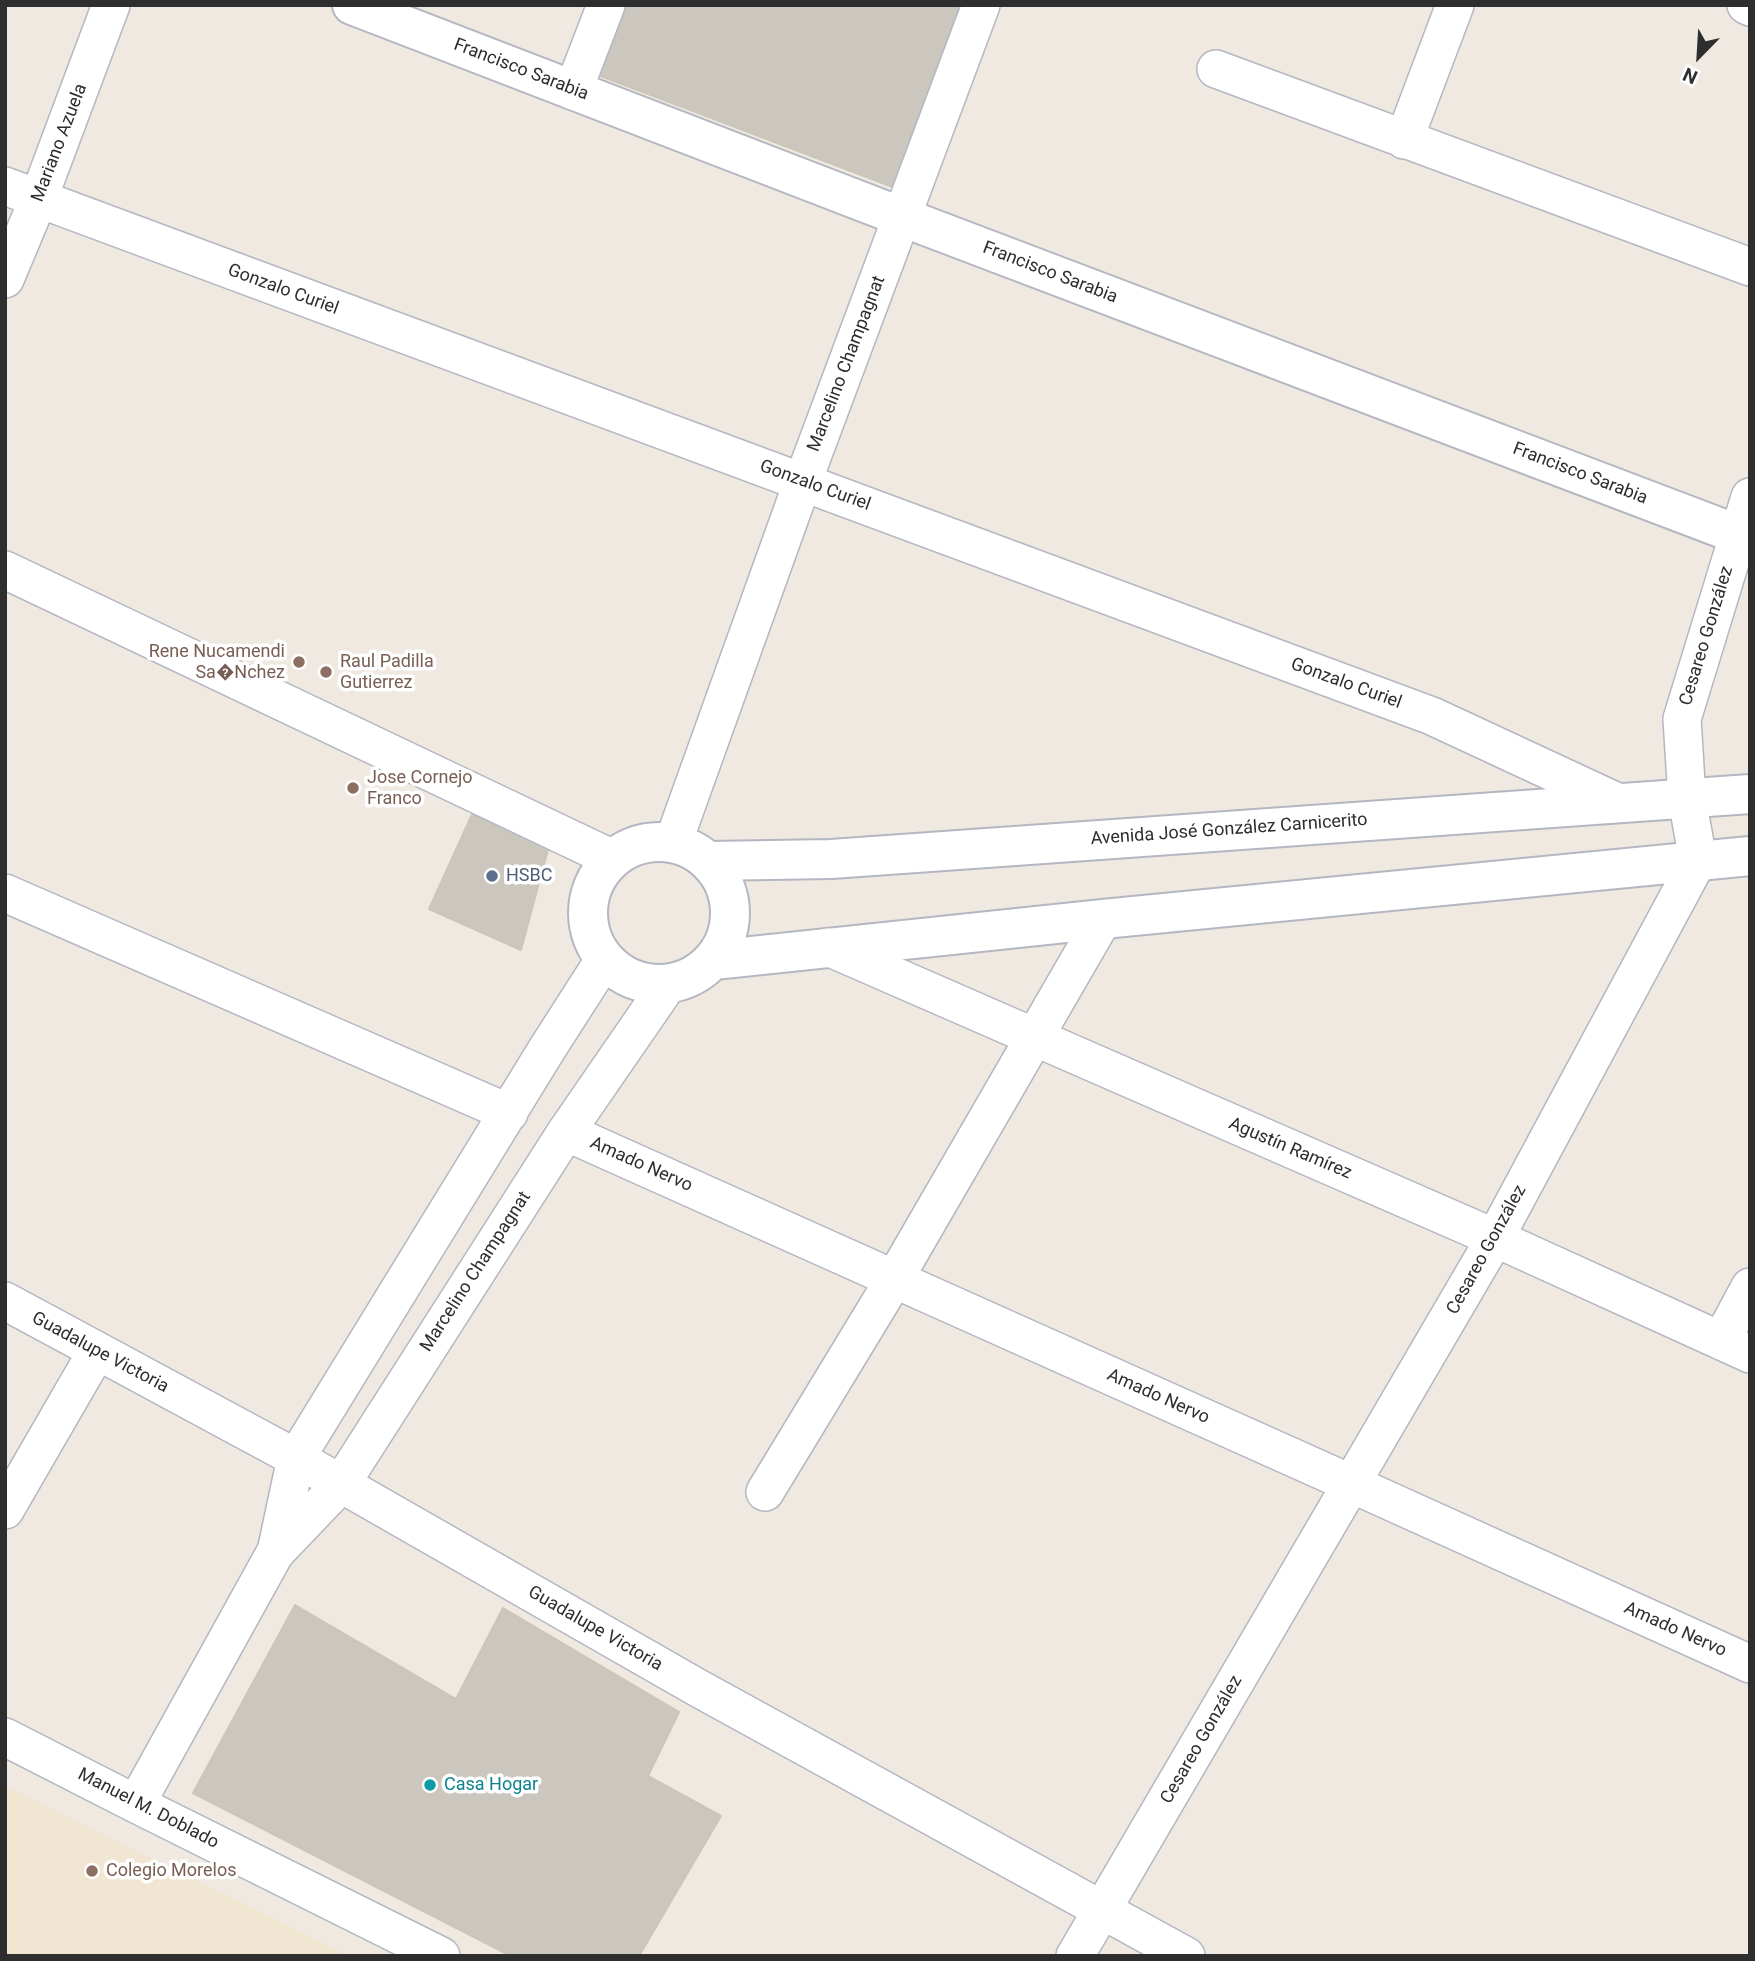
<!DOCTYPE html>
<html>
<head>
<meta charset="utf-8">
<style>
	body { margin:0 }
	#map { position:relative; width:1755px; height:1961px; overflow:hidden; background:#efe9e1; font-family:Roboto,sans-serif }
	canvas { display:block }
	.frame { position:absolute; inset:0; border:7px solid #2e2e2e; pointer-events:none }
	.north { position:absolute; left:1664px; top:21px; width:70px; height:70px; -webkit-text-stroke:5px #fff; paint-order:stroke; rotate:204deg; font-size:19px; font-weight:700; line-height:28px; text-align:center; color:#2e2e2e }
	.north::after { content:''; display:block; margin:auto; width:24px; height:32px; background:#2e2e2e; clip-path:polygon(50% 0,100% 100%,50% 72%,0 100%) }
</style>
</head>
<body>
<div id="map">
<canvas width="1755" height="1961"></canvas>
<div class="frame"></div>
<div class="north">N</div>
</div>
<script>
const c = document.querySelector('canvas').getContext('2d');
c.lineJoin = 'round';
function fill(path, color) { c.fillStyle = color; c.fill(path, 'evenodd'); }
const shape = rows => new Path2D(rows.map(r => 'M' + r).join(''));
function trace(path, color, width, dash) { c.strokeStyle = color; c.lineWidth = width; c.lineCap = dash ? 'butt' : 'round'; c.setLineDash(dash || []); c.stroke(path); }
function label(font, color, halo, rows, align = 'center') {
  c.font = font + ' Roboto,sans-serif'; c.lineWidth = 7; c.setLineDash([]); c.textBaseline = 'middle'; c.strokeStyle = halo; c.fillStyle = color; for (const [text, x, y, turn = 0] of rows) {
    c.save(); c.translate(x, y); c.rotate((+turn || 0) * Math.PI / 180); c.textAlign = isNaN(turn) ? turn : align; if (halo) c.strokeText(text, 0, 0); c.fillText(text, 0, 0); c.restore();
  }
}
const education = shape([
	[5,1786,351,1956,5,1956]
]);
const building = shape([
	[626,5,965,5,898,189,598,75,626,5],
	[475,808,550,842,521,950,429,909,475,808],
	[295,1605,456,1699,503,1608,679,1712,648,1776,721,1816,639,1956,511,1956,193,1793,295,1605]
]);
const street = shape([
	[1746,5,1750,7],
	[1216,69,1750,267],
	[573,91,606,5],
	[1404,140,1455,5],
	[5,186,1432,716,1617,802],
	[5,279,38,200,111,5],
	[5,570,611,858],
	[673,843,803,481,981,5],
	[5,893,509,1113],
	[828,947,1495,1238,1750,1354],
	[566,1132,1352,1484,1750,1664],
	[5,1301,296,1458,698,1688,1186,1956],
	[1721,1341,1750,1287],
	[765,1492,895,1278,1103,919],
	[5,1510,97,1351],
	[276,1552,296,1458,547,1049,604,960],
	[5,1737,136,1804,441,1956],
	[136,1804,275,1553,341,1484,566,1132,668,984],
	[1075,1956,1495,1238,1698,860,1687,799,1682,719,1750,497]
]);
const secondary = shape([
	[352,5,902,217,1750,539],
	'588 913a71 71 0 1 1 142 0a71 71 0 1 1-142 0Z',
	[708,861,831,859,1750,794],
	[714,960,1103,919,1750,856]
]);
const markers = [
	[299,662,7,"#8d6e63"],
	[326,672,7,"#8d6e63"],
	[353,788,7,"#8d6e63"],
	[492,876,7,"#5c6f8a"],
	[430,1785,7,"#0f9aa8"],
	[92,1871,7,"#8d6e63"]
];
const streetNames = [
	["Francisco Sarabia",521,70,21],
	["Mariano Azuela",60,143,-69],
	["Francisco Sarabia",1050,273,21],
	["Gonzalo Curiel",283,290,20],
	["Marcelino Champagnat",847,364,-69],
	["Francisco Sarabia",1580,474,21],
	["Gonzalo Curiel",815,486,20],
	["Cesareo González",1707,636,-73],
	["Gonzalo Curiel",1346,684,20],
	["Avenida José González Carnicerito",1229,830,-4],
	["Agustín Ramírez",1290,1149,23],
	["Amado Nervo",641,1165,24],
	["Cesareo González",1487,1250,-61],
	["Marcelino Champagnat",476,1272,-57],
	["Guadalupe Victoria",100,1353,28],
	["Amado Nervo",1158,1397,24],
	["Guadalupe Victoria",595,1629,30],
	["Amado Nervo",1675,1630,24],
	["Cesareo González",1202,1740,-60],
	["Manuel M. Doblado",148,1809,27]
];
const educationNames = [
	["Rene Nucamendi",285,652,"right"],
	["Sa�Nchez",285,673,"right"],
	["Raul Padilla",340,662],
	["Gutierrez",340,683],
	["Jose Cornejo",367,778],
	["Franco",367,799],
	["Colegio Morelos",106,1871]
];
const serviceNames = [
	["HSBC",506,876]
];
const cultureNames = [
	["Casa Hogar",444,1785]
];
fill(education, '#f0e6d1');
fill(building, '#cbc7bf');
trace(building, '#cbc5ba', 2);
trace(street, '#b4b7c1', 40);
trace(secondary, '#b4b7c1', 42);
trace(street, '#fff', 37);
trace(secondary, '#fff', 38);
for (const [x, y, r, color] of markers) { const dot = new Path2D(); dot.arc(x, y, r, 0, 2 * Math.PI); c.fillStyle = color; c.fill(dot); trace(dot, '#fff', 2.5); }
label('18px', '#2e2e2e', '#fff', streetNames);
label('18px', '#785e54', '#fff', educationNames, 'left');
label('18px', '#4e5e75', '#fff', serviceNames, 'left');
label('18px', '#0d838f', '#fff', cultureNames, 'left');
</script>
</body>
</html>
